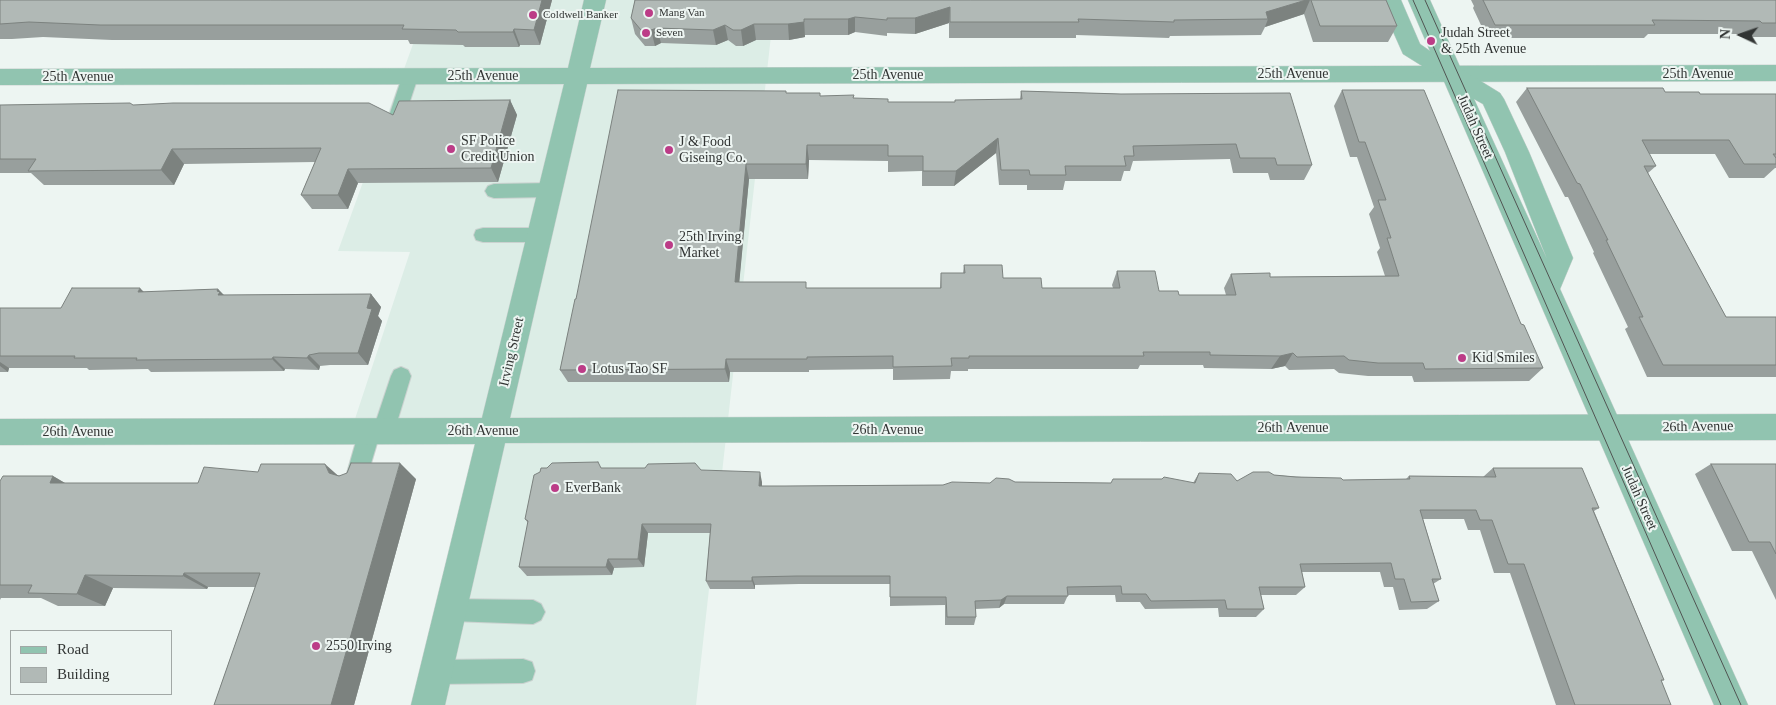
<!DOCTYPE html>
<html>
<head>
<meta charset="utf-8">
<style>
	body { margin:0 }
	#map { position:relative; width:1776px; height:705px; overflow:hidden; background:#edf5f2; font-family:Georgia,serif }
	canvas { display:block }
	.legend { position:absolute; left:10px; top:630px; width:162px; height:65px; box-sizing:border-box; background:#edf5f2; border:1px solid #a2a8a6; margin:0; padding:6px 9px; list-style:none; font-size:15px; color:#313433 }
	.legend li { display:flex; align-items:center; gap:10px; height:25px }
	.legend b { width:25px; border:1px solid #a2a8a6 }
	.north { position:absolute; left:1716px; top:10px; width:50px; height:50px; -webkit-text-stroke:4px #edf5f2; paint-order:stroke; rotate:273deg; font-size:14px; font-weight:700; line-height:20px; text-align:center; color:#313433 }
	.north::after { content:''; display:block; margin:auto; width:18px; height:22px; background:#313433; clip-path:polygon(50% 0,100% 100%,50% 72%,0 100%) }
</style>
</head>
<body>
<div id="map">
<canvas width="1776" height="705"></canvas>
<ul class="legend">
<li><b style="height:6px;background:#91c4b0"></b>Road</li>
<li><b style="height:14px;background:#b1b9b6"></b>Building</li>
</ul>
<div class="north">N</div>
</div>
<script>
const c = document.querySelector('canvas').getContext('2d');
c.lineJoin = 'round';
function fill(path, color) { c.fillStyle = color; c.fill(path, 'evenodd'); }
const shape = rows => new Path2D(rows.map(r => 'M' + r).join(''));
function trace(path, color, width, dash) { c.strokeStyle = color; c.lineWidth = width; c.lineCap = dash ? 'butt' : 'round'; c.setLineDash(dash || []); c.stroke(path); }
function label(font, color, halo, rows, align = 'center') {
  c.font = font + ' Georgia,serif'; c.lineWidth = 4; c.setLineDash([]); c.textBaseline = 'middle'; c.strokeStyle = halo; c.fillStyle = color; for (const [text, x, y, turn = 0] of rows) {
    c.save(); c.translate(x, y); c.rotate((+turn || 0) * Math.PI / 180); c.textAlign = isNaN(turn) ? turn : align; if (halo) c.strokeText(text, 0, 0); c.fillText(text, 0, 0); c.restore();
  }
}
const built = shape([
	[429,0,775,0,696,705,427,705,490,433,351,431,410,252,338,251]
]);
const service = shape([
	[410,71,416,73,418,77,406,113,404,117,398,119,392,117,390,113,402,77,404,73,410,71],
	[550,183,556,185,559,190,556,195,550,197,494,198,488,196,485,191,488,186,494,184,550,183],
	[483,228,540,228,547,230,549,235,547,240,540,242,483,242,476,240,474,235,476,230,483,228],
	[401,367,408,370,411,376,394,432,390,439,383,441,378,440,364,487,356,490,348,487,345,480,359,431,363,424,370,422,375,424,391,376,394,370,401,367],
	[451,599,533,600,541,604,545,612,541,620,533,624,451,621,443,618,439,610,443,602,451,599],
	[523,659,532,662,535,671,532,680,523,683,436,684,427,681,424,672,427,663,436,660,523,659]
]);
const minor = shape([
	[584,0,606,0,590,68,1776,65,1776,81,587,84,510,418,1776,414,1776,440,505,443,445,705,411,705,475,444,0,445,0,419,482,418,564,84,0,85,0,69,568,68,584,0]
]);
const tertiary = shape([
	[1379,0,1401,0,1420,44,1430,51,1408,0,1430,0,1461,69,1500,93,1504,99,1529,152,1573,258,1560,289,1748,705,1714,705,1443,79,1403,54,1379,0],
	[1474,99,1483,104,1505,152,1547,259,1474,99]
]);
const tram = shape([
	[1413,0,1721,705],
	[1425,0,1741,705]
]);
const wall = shape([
	[0,0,552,0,540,45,520,45,519,47,465,47,463,45,410,44,408,40,112,40,43,37,12,39,0,39],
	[635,0,1386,0,1397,26,1388,42,1313,42,1304,14,1265,27,1261,35,1170,36,1169,38,1076,35,1076,38,949,38,949,23,915,34,887,33,887,36,855,32,848,35,805,35,805,37,789,40,756,40,743,46,736,46,728,40,716,45,661,43,655,46,645,46,635,34,631,18],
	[1471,0,1776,0,1776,37,1750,37,1748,34,1648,34,1644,38,1487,38,1473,8,1474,6],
	[1527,88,1665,92,1700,94,1776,94,1776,168,1775,168,1764,178,1729,178,1715,154,1649,154,1656,166,1648,173,1726,317,1776,317,1776,377,1647,377,1625,329,1628,327,1593,253,1594,252,1568,197,1565,197,1516,102],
	[1342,90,1521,324,1543,368,1529,381,1414,382,1412,376,1368,376,1339,373,1334,369,1289,370,1285,366,1271,369,1204,368,1203,365,1140,365,1138,369,968,369,968,371,951,371,950,379,893,380,893,369,809,370,809,372,730,372,729,382,568,382,560,370,576,299,787,93,888,102,955,102,1020,99,1021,91,1121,94,1312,165,1304,180,1270,180,1268,173,1233,173,1230,159,1133,161,1130,171,1124,171,1121,181,1065,181,1063,190,1027,190,1027,185,999,185,996,153,954,186,922,186,922,171,888,172,888,161,809,160,808,179,749,179,739,282,807,288,940,288,941,273,963,273,964,265,1003,278,1042,288,1113,288,1112,285,1117,271,1159,291,1179,295,1226,295,1224,288,1231,274,1270,277,1385,276,1377,252,1380,248,1369,214,1374,207,1357,157,1350,157,1334,106],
	[510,100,517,115,498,182,358,183,348,209,312,209,301,195,315,162,184,164,174,185,44,185,31,173,0,173,0,105,133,105,393,115],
	[218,289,224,295,371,294,381,307,378,316,382,321,368,365,330,365,320,366,319,370,285,369,284,371,151,372,148,369,89,370,87,368,9,368,8,372,0,372,0,308,61,308,144,292],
	[1711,464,1776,464,1776,600,1752,551,1732,551,1695,474],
	[601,468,701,470,762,482,762,486,785,486,943,485,1015,482,1111,483,1193,483,1199,473,1237,481,1274,475,1343,480,1406,479,1409,476,1483,477,1493,468,1599,508,1594,511,1664,680,1661,681,1671,705,1556,705,1510,573,1494,573,1480,530,1468,530,1464,519,1423,519,1441,579,1433,584,1439,601,1427,609,1399,610,1393,587,1384,587,1380,572,1302,572,1305,587,1296,595,1261,595,1264,609,1256,617,1219,617,1218,608,1145,609,1140,602,1116,602,1115,595,1068,595,1064,604,1004,604,999,608,975,609,976,617,974,625,945,625,945,605,890,606,890,584,799,584,755,585,755,589,710,589,706,581,710,533,648,533,644,567,614,568,612,575,527,576,519,567,528,523,525,519],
	[258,472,416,479,354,705,214,705,255,587,208,587,207,589,113,588,105,606,58,606,41,598,1,598,0,600,0,481,53,476,65,483,198,483]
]);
const shadedWall = shape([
	[542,0,552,0,540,45,534,30],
	[1306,0,1310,0,1304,14,1265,27,1268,19,1266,12],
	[950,7,949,23,915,34,915,18],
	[855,17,855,32,848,35,848,19],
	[804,19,805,37,789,40,788,24],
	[754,24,756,40,743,46,741,30],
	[725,25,728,40,716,45,713,30],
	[657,28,661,43,655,46,651,30],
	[514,29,520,45,519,47,513,32],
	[510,100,517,115,498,182,491,168],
	[998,138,996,153,954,186,956,171],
	[807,145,809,160,808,179,806,164],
	[172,149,184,164,174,185,161,170],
	[746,164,749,179,738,296,735,282],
	[348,169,358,183,348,209,338,195],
	[140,288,153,301,138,292],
	[218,289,232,304,218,295,217,291],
	[371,294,381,307,378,316,382,321,368,365,358,353,367,308],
	[1293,353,1285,366,1271,369,1280,356],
	[309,355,320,366,319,370,307,358],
	[273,357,285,369,284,371,272,359],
	[726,359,730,372,729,382,725,369],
	[0,362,9,368,8,372,0,366],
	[400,463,416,479,354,705,331,705],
	[325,464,343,480,329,473],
	[760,472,762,482,762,496,759,486],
	[53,476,80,492,50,483],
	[642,524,648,533,644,567,638,559],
	[608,559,614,568,612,575,606,567],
	[184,573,208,587,207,589,183,576],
	[85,575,113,588,105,606,77,594],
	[752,577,755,585,755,589,752,581],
	[1007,596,1004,604,999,608,1001,600]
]);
const building = shape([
	[0,0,542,0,534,30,514,29,513,32,458,32,456,30,402,29,404,25,100,25,29,22,0,24,0,0],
	[635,0,1306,0,1266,12,1268,19,1174,20,1174,22,1078,19,1079,22,950,22,950,7,915,18,887,18,887,20,855,17,848,19,804,19,804,22,788,24,754,24,741,30,733,30,725,25,713,30,657,28,651,30,641,30,631,18,635,0],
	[1311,0,1386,0,1397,26,1320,26,1311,0],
	[1483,0,1776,0,1776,23,1762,23,1760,21,1652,20,1655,25,1495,25,1483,0],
	[1527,88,1663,88,1665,92,1699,92,1700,94,1776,94,1776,154,1773,154,1776,158,1776,164,1744,164,1729,140,1642,140,1656,166,1644,166,1726,317,1776,317,1776,365,1663,365,1639,317,1643,317,1606,240,1608,240,1580,184,1577,183,1527,88],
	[618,90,786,91,786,93,820,93,820,96,854,95,853,98,888,99,888,102,955,102,955,100,1022,99,1021,91,1121,94,1290,93,1312,165,1277,165,1275,158,1240,158,1236,144,1133,146,1134,156,1124,156,1126,166,1065,166,1066,175,1030,175,1029,170,1001,170,998,138,956,171,923,171,923,156,888,156,888,145,807,145,806,164,746,164,735,282,806,282,806,288,941,288,941,273,965,273,964,265,1002,265,1003,278,1041,278,1042,288,1120,288,1117,271,1155,271,1159,291,1178,291,1179,295,1236,295,1231,274,1270,273,1270,277,1399,276,1387,238,1391,238,1378,200,1386,200,1365,142,1359,142,1342,90,1424,90,1521,324,1524,325,1543,368,1425,369,1423,363,1378,363,1349,360,1344,356,1297,357,1293,353,1280,356,1210,355,1210,352,1143,352,1144,356,969,356,969,358,951,358,952,366,893,367,893,356,807,357,807,359,726,359,725,369,560,370,575,299,576,299,618,90],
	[510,100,491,168,348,169,338,195,301,195,321,148,172,149,161,170,28,171,36,159,0,159,0,105,130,103,133,105,173,103,369,103,393,115,399,101,510,100],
	[72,288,140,288,138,292,218,289,217,291,220,292,218,295,371,294,367,308,372,309,358,353,319,353,309,355,307,358,273,357,272,359,136,360,137,358,74,358,75,356,0,356,0,308,61,308,72,288],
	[598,462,601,468,645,468,648,464,695,463,701,470,760,472,759,486,785,486,943,485,952,482,990,483,996,478,1009,479,1015,482,1111,483,1113,479,1162,479,1164,477,1195,483,1199,473,1231,474,1237,481,1253,472,1269,472,1274,475,1296,477,1341,478,1343,480,1410,479,1409,476,1496,477,1493,468,1582,468,1599,508,1592,508,1664,680,1661,680,1671,705,1575,705,1524,564,1508,564,1492,520,1480,520,1476,510,1420,510,1441,579,1432,579,1439,601,1411,602,1404,579,1395,579,1391,563,1300,564,1305,587,1259,587,1264,609,1227,609,1225,600,1151,601,1146,594,1122,594,1121,586,1067,587,1068,596,1007,596,1001,600,975,601,976,617,947,617,946,597,890,597,890,576,797,576,752,577,752,581,706,581,711,524,642,524,638,559,608,559,606,567,519,567,528,521,525,519,534,475,540,472,541,468,547,468,552,463,598,462],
	[351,463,400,463,331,705,214,705,260,573,184,573,183,576,85,575,77,594,28,593,32,585,0,585,0,481,3,476,53,476,50,483,198,483,204,467,258,472,261,464,325,464,329,473,339,476,347,473,351,463],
	[1711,464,1776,464,1776,554,1770,542,1749,542,1711,464]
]);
const markers = [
	[649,13,5,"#bc3c87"],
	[533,15,5,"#bc3c87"],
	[646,33,5,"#bc3c87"],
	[1431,41,5,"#bc3c87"],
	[451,149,5,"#bc3c87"],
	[669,150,5,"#bc3c87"],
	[669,245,5,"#bc3c87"],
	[1462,358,5,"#bc3c87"],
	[582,369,5,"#bc3c87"],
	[555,488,5,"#bc3c87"],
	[316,646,5,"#bc3c87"]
];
const farPoinames = [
	["Mang Van",659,13],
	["Coldwell Banker",543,15],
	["Seven",656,33]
];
const poiNames = [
	["Judah Street",1441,33],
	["& 25th Avenue",1441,49],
	["SF Police",461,141],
	["Credit Union",461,157],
	["J & Food",679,142],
	["Giseing Co.",679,158],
	["25th Irving",679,237],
	["Market",679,253],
	["Kid Smiles",1472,358],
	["Lotus Tao SF",592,369],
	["EverBank",565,488],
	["2550 Irving",326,646]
];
const streetNames = [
	["25th Avenue",1293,74],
	["25th Avenue",1698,74],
	["25th Avenue",888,75],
	["25th Avenue",483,76],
	["25th Avenue",78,77],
	["Judah Street",1475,127,66],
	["Irving Street",512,352,-77],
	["26th Avenue",1698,427,-1],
	["26th Avenue",1293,428],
	["26th Avenue",888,430],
	["26th Avenue",483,431],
	["26th Avenue",78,432],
	["Judah Street",1639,498,66]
];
fill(built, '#dcede6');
trace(service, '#cbd2d0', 2);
trace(minor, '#cbd2d0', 1);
trace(tertiary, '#cbd2d0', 1);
fill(service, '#91c4b0');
fill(minor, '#91c4b0');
fill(tertiary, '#91c4b0');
trace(tram, '#505452', 1);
fill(wall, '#989f9d');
fill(shadedWall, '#7c827f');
fill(building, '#b1b9b6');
trace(building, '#7c827f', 1);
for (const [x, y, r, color] of markers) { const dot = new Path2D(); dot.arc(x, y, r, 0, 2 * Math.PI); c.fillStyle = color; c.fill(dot); trace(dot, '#edf5f2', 2); }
label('11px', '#313433', '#edf5f2', farPoinames, 'left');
label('14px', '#313433', '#edf5f2', poiNames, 'left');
label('14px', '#313433', '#edf5f2', streetNames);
</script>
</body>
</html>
